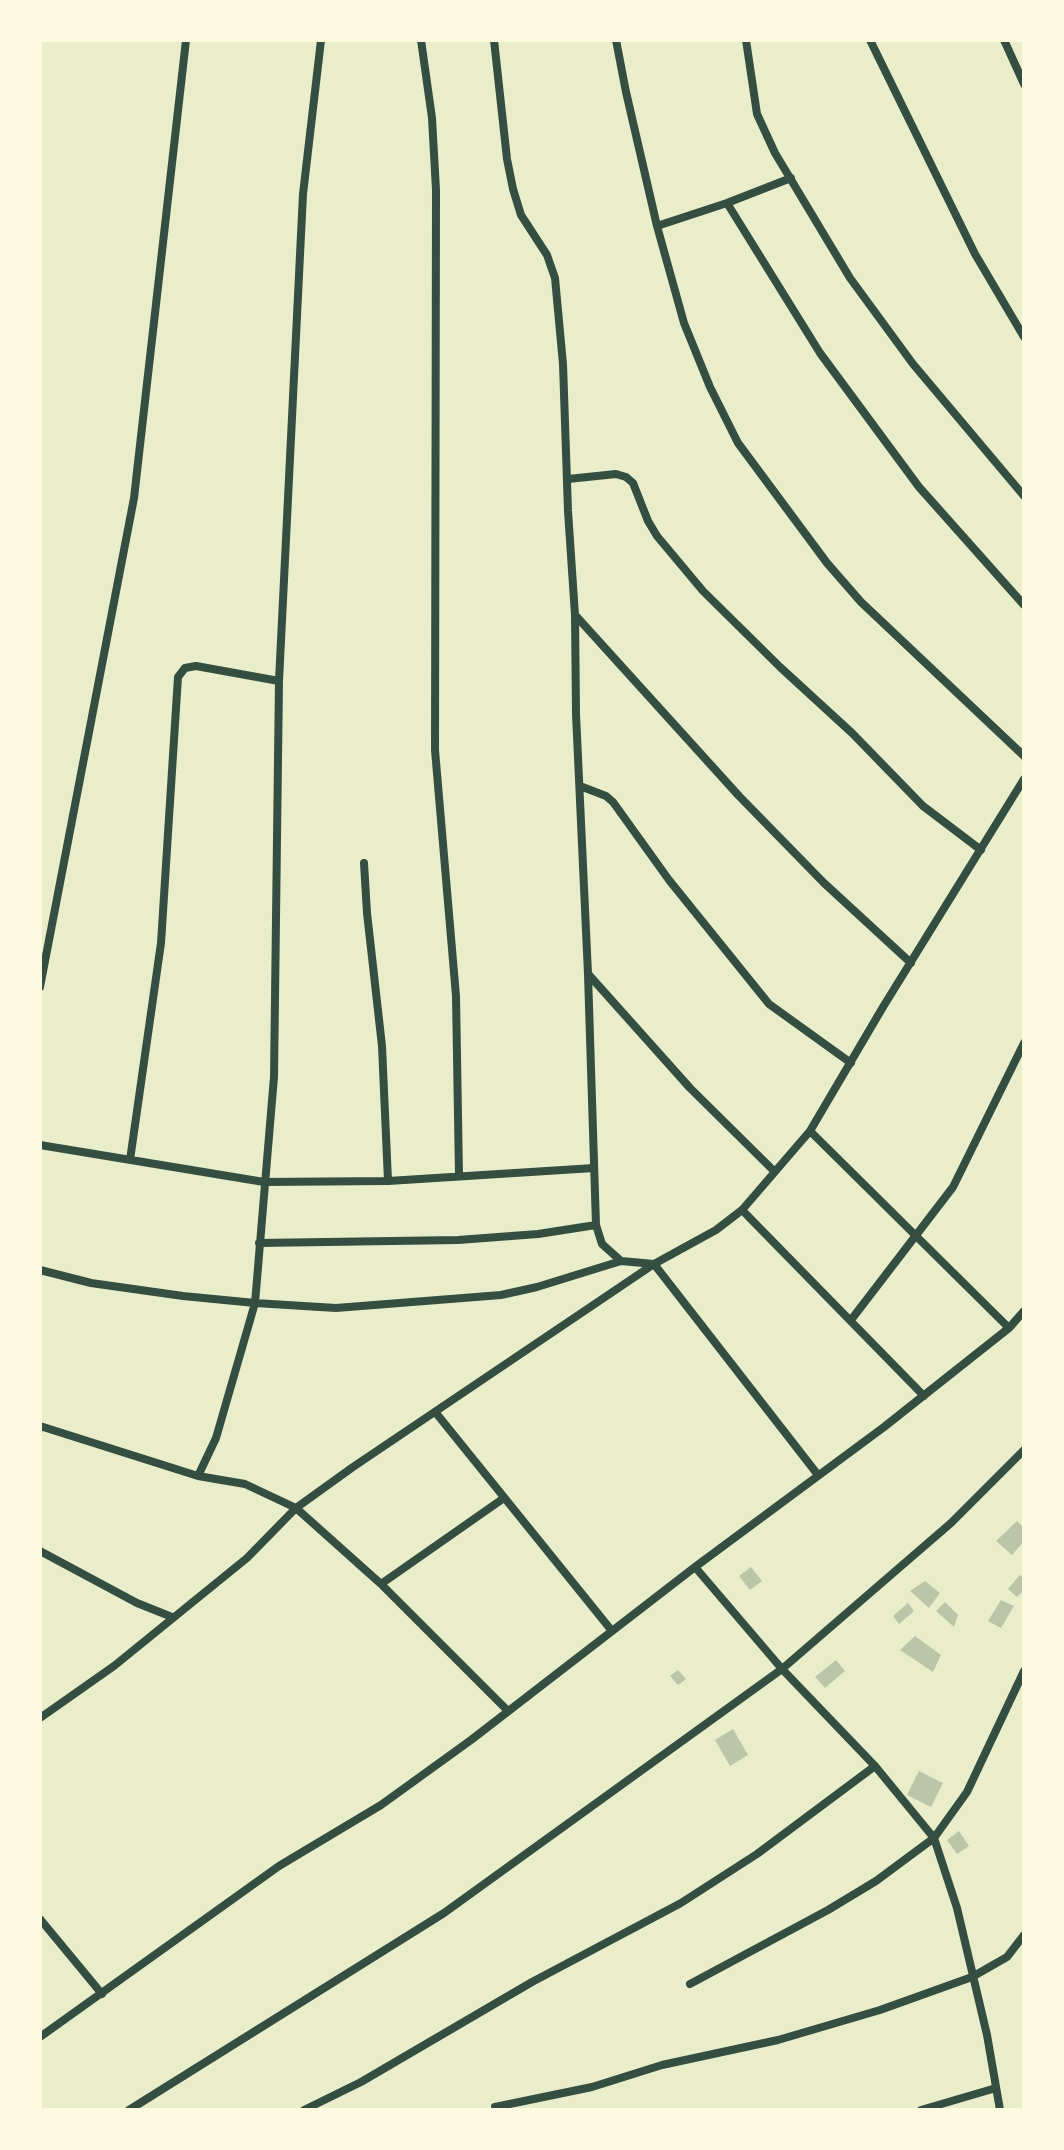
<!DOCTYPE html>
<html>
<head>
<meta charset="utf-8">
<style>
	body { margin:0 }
	#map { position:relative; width:1064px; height:2150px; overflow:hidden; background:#e9edc9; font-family:"Fira Sans",sans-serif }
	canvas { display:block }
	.frame { position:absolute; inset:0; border:42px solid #fefae0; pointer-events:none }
</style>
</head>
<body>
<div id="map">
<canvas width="1064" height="2150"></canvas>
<div class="frame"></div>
</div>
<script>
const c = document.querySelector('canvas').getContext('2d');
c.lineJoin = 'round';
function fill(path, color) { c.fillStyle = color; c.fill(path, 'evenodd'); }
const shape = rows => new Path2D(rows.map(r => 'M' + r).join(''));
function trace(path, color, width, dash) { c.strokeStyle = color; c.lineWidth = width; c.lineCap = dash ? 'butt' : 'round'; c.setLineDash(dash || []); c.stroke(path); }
const building = shape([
	[1017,1521,1024,1528,1024,1541,1012,1555,996,1541],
	[751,1567,762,1581,750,1590,739,1576],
	[1020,1575,1024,1578,1024,1590,1017,1597,1008,1589],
	[925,1581,940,1593,929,1608,910,1591],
	[1001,1600,1014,1606,1001,1628,988,1621],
	[945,1602,958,1615,954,1627,936,1611],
	[908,1603,914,1611,899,1624,893,1616],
	[915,1636,941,1655,933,1672,900,1650],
	[836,1660,845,1671,825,1688,815,1677],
	[678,1670,686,1679,678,1685,670,1676],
	[733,1729,748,1755,730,1766,715,1740],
	[919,1771,943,1783,931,1807,907,1795],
	[959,1831,969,1846,957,1854,947,1840]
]);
const minor = shape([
	[421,40,432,118,436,190,435,750,456,996,459,1176],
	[494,40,507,159,513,189,521,215,547,255,555,278,563,364,568,511,575,615,576,714,588,974,596,1225,602,1244,621,1261,654,1264,818,1475],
	[616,40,626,92,657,226,684,323,710,387,738,443,827,563,861,602,1024,756],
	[746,40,757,114,775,153,850,278,913,364,1024,496],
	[870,40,975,254,1024,337],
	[1004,40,1024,84],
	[727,203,820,353,919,487,1024,605],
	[657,226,727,203,791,178],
	[568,479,616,474,626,477,633,483,648,521,657,536,703,591,780,667,852,733,923,806,981,850],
	[576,616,739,796,824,883,911,963],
	[580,786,606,796,613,802,669,880,769,1004,851,1063],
	[364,863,367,913,382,1046,388,1181],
	[589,975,690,1088,774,1171],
	[40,987,134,498,186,40],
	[810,1131,1009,1328],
	[40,1145,264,1182,388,1181,594,1168],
	[130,1160,161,943,178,677,185,668,196,666,279,681],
	[742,1210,924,1396],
	[259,1243,458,1240,538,1234,596,1225],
	[40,1270,91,1283,183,1296,255,1303,336,1308,501,1295,537,1287,621,1261],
	[851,1320,953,1187,1024,1043],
	[436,1413,612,1631],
	[40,1426,198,1476,245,1484,296,1508,381,1584,508,1711],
	[198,1476,216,1438,255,1303,274,1077,279,681,303,194,321,40],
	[40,1551,137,1603,172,1617],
	[695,1567,782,1669,875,1766,934,1838,957,1908,987,2035,1000,2110],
	[381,1584,504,1498],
	[40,1718,114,1666,247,1558,296,1508,353,1467,654,1264,716,1230,742,1210,810,1131,883,1007,1024,779],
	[40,1919,102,1994],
	[690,1984,828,1910,876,1881,934,1838,967,1792,1024,1671],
	[40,2037,279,1866,381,1805,471,1740,695,1567,884,1427,1009,1328,1024,1311],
	[495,2107,592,2087,662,2065,778,2040,880,2010,972,1977,1007,1957,1024,1935],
	[129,2110,444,1913,782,1669,951,1523,1024,1450],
	[304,2110,361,2082,532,1982,681,1903,757,1854,875,1766],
	[921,2110,996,2088]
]);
fill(building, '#bcc5a7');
trace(minor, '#344e41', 8);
</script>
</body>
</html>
